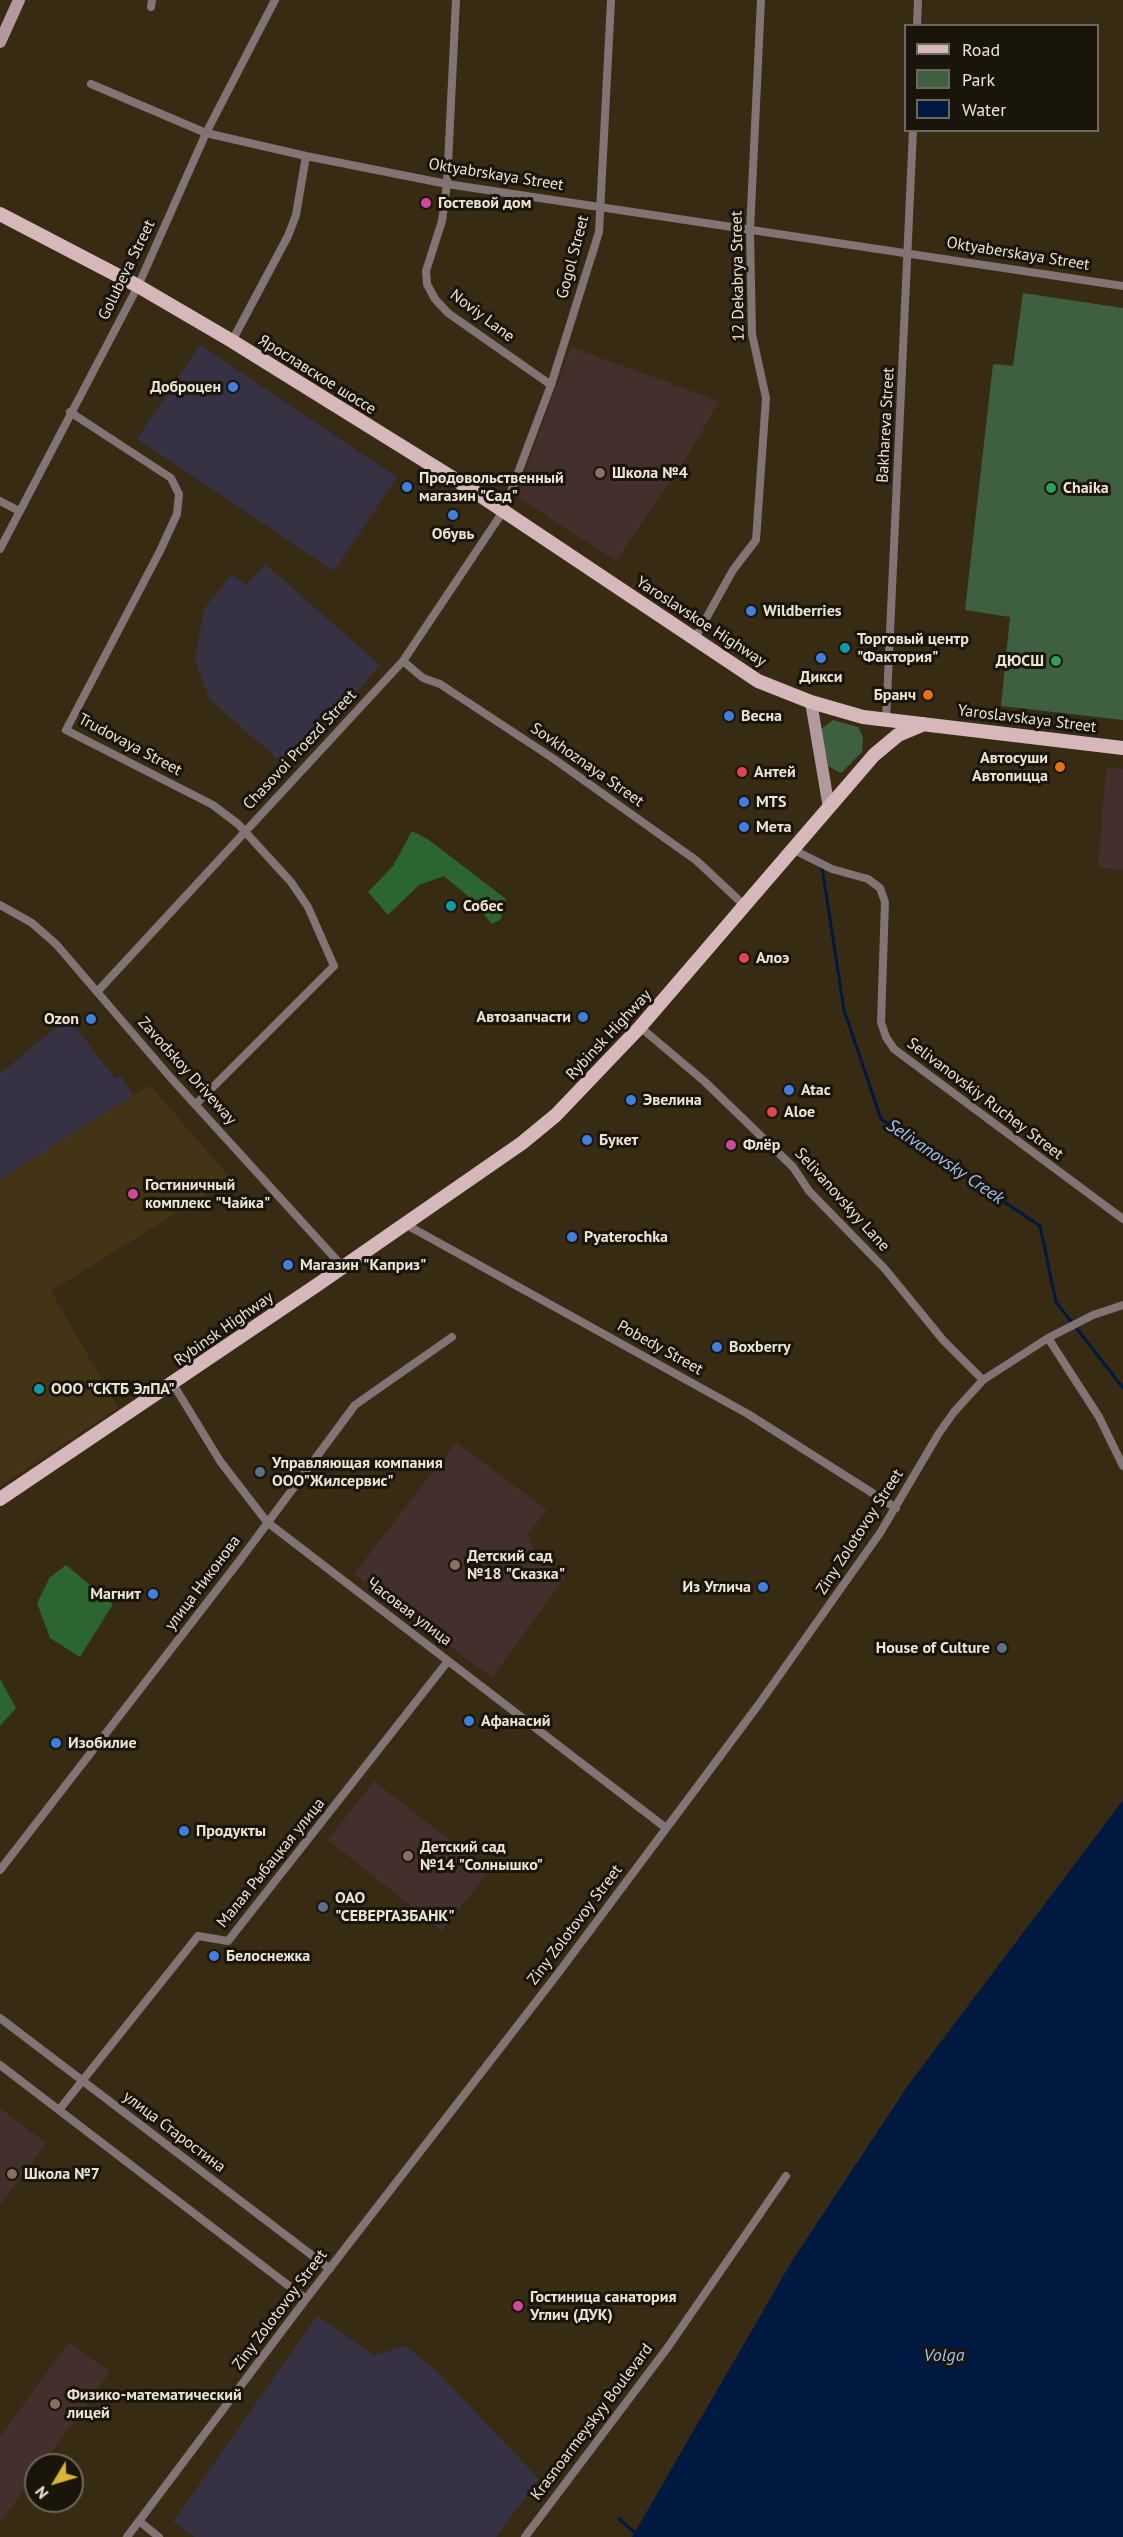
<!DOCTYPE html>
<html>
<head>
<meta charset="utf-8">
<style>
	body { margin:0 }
	#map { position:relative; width:1123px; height:2537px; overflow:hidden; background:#372b14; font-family:"PT Sans",sans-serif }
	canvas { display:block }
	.legend { position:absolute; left:904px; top:24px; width:195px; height:108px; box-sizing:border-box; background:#1a150b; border:2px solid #6e675c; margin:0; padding:8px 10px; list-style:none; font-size:18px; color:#ebe3d5 }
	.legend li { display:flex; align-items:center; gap:12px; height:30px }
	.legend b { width:30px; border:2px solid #6e675c }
	.north { position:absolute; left:24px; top:2453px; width:60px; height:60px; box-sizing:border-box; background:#1a150b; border:2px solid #6e675c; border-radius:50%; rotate:232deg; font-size:16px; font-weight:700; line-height:24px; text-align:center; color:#ebe3d5 }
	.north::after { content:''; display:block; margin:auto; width:21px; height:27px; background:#d8b434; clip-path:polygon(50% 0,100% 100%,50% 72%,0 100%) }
</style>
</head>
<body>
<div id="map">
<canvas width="1123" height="2537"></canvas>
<ul class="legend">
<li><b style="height:8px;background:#d6b8bb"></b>Road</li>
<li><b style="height:16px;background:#3f6040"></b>Park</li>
<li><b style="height:16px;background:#001940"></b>Water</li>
</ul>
<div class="north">N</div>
</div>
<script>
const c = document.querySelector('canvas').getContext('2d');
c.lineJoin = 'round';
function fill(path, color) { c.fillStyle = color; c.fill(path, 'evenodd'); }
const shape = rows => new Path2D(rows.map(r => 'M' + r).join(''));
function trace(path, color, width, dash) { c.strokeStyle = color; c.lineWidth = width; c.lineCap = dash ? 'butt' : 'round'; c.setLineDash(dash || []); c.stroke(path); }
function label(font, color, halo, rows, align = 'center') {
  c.font = font + ' "PT Sans",sans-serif'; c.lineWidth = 6; c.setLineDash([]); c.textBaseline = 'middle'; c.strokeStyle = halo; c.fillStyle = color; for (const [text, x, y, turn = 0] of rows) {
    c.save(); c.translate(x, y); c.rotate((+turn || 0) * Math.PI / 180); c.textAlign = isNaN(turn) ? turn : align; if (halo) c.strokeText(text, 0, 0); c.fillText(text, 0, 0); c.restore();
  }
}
const built = shape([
	[150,1085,231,1179,51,1291,118,1408,0,1486,0,1180]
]);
const industrial = shape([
	[200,345,397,477,334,571,137,439],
	[265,564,380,665,328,726,280,761,209,699,195,659,204,609,232,574,246,585],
	[68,1017,115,1079,121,1076,133,1095,0,1180,0,1074],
	[317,2316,374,2355,405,2346,434,2369,539,2479,496,2537,195,2537,173,2522]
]);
const education = shape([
	[571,347,719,401,691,451,616,561,516,496],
	[1106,768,1123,769,1123,870,1098,868],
	[456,1442,547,1510,528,1534,536,1555,565,1577,492,1678,354,1574],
	[374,1781,489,1871,442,1931,328,1840],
	[0,2108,46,2143,0,2205],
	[69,2342,110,2372,42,2465,36,2465,36,2473,0,2523,0,2437]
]);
const green = shape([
	[1023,293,1123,308,1123,720,1001,706,1010,617,965,610,993,364,1013,366],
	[833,720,858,727,863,737,862,752,841,773,828,766,821,729]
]);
const forest = shape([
	[412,831,429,840,506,899,501,919,492,924,469,897,444,876,419,885,388,915,368,892,393,866],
	[66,1565,113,1604,80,1657,50,1638,37,1603,50,1577],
	[0,1679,16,1708,0,1726]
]);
const water = shape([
	[1123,1800,1123,2537,632,2537,792,2261,909,2084]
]);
const stream = shape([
	[822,867,844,1010,881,1119,1040,1226,1056,1302,1123,1388],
	[619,2519,640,2537]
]);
const minor = shape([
	[456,0,447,184,442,221,426,271,427,284,435,299,448,313,551,385],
	[151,7,152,0],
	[917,26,918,0],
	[91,84,206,133,306,156,447,184,1123,286],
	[232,341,288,236,296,215,306,156],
	[70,412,171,478,179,494,177,514,160,551,66,730,213,805,238,824,291,882,308,907,334,966,197,1103],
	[0,501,19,511],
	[0,549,138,286,206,133,275,0],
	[694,640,733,570,756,540,766,398,752,334,750,231,761,0],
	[403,661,423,678,440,684,554,759,697,861,745,906],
	[886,720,913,130],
	[794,850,832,869,868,879,880,888,885,902,881,1022,886,1037,894,1049,1123,1219],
	[0,905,32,923,56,944,171,1078,343,1267],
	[97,992,403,661,504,510,551,385,599,232,611,0],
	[640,1027,704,1081,793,1167,809,1191,885,1269,943,1340,983,1380],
	[405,1224,748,1414,896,1508],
	[1048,1338,1099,1417,1123,1466],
	[173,1384,220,1461,267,1522,666,1828],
	[0,1870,240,1560,355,1405,452,1337],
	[0,2018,330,2269],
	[0,2065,306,2299],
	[59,2110,198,1936,228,1941,448,1661],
	[139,2521,159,2537],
	[127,2537,306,2299,556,1976,759,1704,880,1533,939,1433,954,1412,983,1380,1048,1338,1093,1315,1123,1305],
	[525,2537,668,2347,786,2176]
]);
const secondary = shape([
	[0,42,19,0],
	[811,702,829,808]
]);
const primary = shape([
	[0,214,138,286,232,341,472,490,758,681,811,702,863,717,1123,748],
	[0,1499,317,1285,522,1143,556,1115,640,1027,874,755,898,735,924,724]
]);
const markers = [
	[426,203,6,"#d1479c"],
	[233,387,6,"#3f7fe0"],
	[600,473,6,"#8d6e63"],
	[407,487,6,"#3f7fe0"],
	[1051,488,6,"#2e9e5b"],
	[453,515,6,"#3f7fe0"],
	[751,611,6,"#3f7fe0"],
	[845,648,6,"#0f9aa8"],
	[821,658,6,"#3f7fe0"],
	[1056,661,6,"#2e9e5b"],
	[928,695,6,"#e8710a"],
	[729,716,6,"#3f7fe0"],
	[1060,767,6,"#e8710a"],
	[742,772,6,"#e0444e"],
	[744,802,6,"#3f7fe0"],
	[744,827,6,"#3f7fe0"],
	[451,906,6,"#0f9aa8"],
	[744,958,6,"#e0444e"],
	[583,1017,6,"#3f7fe0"],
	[91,1019,6,"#3f7fe0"],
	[789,1090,6,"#3f7fe0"],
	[631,1100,6,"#3f7fe0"],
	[772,1112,6,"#e0444e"],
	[587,1140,6,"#3f7fe0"],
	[731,1145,6,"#d1479c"],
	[133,1194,6,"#d1479c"],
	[572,1237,6,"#3f7fe0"],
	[288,1265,6,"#3f7fe0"],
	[717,1347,6,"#3f7fe0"],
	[39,1389,6,"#0f9aa8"],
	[260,1472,6,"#5c6f8a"],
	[455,1565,6,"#8d6e63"],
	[763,1587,6,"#3f7fe0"],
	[153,1594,6,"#3f7fe0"],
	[1002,1648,6,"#5c6f8a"],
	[469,1721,6,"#3f7fe0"],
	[56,1743,6,"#3f7fe0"],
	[184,1831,6,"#3f7fe0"],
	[408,1856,6,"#8d6e63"],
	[323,1907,6,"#5c6f8a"],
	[214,1956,6,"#3f7fe0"],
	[12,2174,6,"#8d6e63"],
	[518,2306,6,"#d1479c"],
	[55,2404,6,"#8d6e63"]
];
const streetNames = [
	["Oktyabrskaya Street",496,175,9],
	["Oktyaberskaya Street",1018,254,9],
	["Gogol Street",573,257,-75],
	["Golubeva Street",127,270,-64],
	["12 Dekabrya Street",738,276,-91],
	["Noviy Lane",482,316,37],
	["Ярославское шоссе",317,375,32],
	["Bakhareva Street",886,425,-87],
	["Yaroslavskoe Highway",701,622,33],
	["Yaroslavskaya Street",1027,719,7],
	["Trudovaya Street",130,745,28],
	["Chasovoi Proezd Street",300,750,-47],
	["Sovkhoznaya Street",587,765,35],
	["Rybinsk Highway",609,1035,-47],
	["Zavodskoy Driveway",187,1071,48],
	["Selivanovskiy Ruchey Street",985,1099,37],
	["Selivanovskyy Lane",842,1200,48],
	["Rybinsk Highway",224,1329,-35],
	["Pobedy Street",660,1348,29],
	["Ziny Zolotovoy Street",860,1532,-57],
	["улица Никонова",203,1583,-53],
	["Часовая улица",409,1612,37],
	["Малая Рыбацкая улица",271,1863,-51],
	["Ziny Zolotovoy Street",575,1925,-53],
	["улица Старостина",174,2132,37],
	["Ziny Zolotovoy Street",280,2310,-53],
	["Krasnoarmeyskyy Boulevard",592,2422,-53]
];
const poiNames = [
	["Гостевой дом",438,203],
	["Доброцен",221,387,"right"],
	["Школа №4",612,473],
	["Продовольственный",419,478],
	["магазин \"Сад\"",419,496],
	["Chaika",1063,488],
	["Обувь",453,534,"center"],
	["Wildberries",763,611],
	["Торговый центр",857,639],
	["\"Фактория\"",857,657],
	["ДЮСШ",1044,661,"right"],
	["Дикси",821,677,"center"],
	["Бранч",916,695,"right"],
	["Весна",741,716],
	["Автосуши",1048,758,"right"],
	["Автопицца",1048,776,"right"],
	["Антей",754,772],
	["MTS",756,802],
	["Мета",756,827],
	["Собес",463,906],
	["Алоэ",756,958],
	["Автозапчасти",571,1017,"right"],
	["Ozon",79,1019,"right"],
	["Atac",801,1090],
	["Эвелина",643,1100],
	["Aloe",784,1112],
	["Букет",599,1140],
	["Флёр",743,1145],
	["Гостиничный",145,1185],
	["комплекс \"Чайка\"",145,1203],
	["Pyaterochka",584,1237],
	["Магазин \"Каприз\"",300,1265],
	["Boxberry",729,1347],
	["ООО \"СКТБ ЭлПА\"",51,1389],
	["Управляющая компания",272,1463],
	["ООО\"Жилсервис\"",272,1481],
	["Детский сад",467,1556],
	["№18 \"Сказка\"",467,1574],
	["Из Углича",751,1587,"right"],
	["Магнит",141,1594,"right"],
	["House of Culture",990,1648,"right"],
	["Афанасий",481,1721],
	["Изобилие",68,1743],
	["Продукты",196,1831],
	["Детский сад",420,1847],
	["№14 \"Солнышко\"",420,1865],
	["ОАО",335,1898],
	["\"СЕВЕРГАЗБАНК\"",335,1916],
	["Белоснежка",226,1956],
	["Школа №7",24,2174],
	["Гостиница санатория",530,2297],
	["Углич (ДУК)",530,2315],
	["Физико-математический",67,2395],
	["лицей",67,2413]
];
const waterNames = [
	["Selivanovsky Creek",945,1162,34],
	["Volga",944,2356]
];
fill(built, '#433415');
fill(industrial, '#363243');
fill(education, '#432f2c');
fill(green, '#3f6040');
fill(forest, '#2b6630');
fill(water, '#001940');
trace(stream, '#001940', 3);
trace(minor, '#827374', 8);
trace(secondary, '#b29a9c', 12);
trace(primary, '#d6b8bb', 14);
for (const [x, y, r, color] of markers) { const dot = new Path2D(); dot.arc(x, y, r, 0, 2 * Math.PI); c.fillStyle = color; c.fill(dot); trace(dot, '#1a150b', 2); }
label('16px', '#ebe3d5', '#1a150b', streetNames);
label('bold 16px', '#ebe3d5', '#1a150b', poiNames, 'left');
label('italic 18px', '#9dc0f2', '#1a150b', waterNames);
</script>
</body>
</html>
